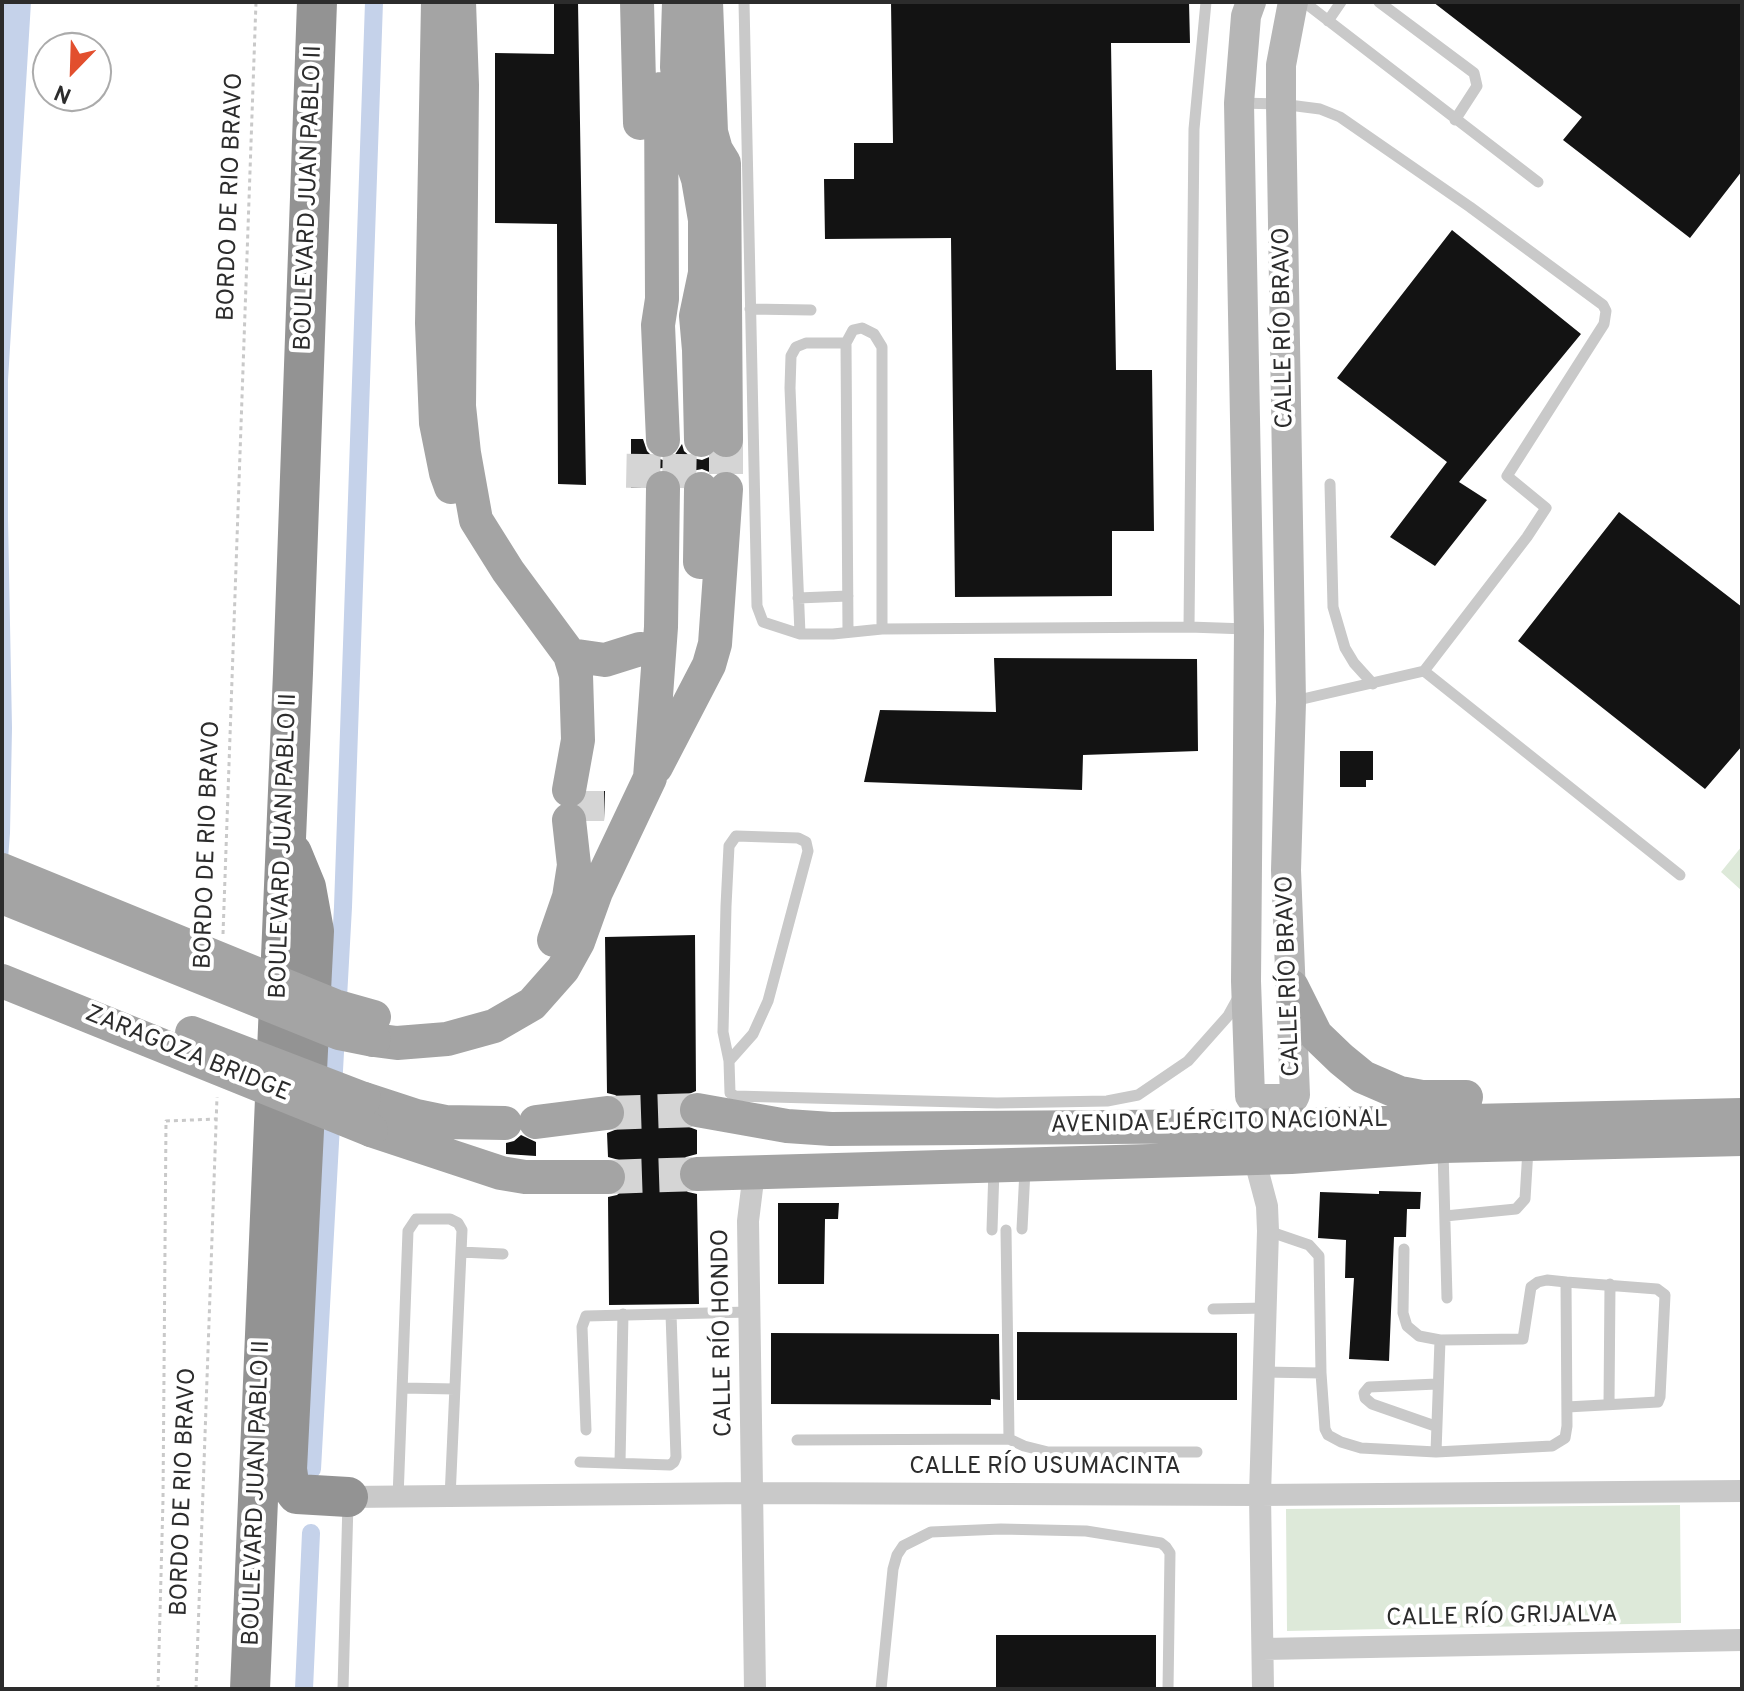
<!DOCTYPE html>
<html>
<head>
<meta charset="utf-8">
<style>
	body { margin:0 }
	#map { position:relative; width:1744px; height:1691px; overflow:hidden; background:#fff; font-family:Overpass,sans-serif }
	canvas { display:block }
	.frame { position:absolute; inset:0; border:4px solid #2c2c2c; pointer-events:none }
	.north { position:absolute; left:32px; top:32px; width:80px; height:80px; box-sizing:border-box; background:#fff; border:2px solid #ababab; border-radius:50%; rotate:203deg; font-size:22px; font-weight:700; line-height:32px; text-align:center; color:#2c2c2c }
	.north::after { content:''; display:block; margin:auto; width:28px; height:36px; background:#e24f2e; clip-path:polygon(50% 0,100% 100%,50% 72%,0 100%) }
</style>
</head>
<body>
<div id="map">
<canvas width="1744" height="1691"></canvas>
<div class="frame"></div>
<div class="north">N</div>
</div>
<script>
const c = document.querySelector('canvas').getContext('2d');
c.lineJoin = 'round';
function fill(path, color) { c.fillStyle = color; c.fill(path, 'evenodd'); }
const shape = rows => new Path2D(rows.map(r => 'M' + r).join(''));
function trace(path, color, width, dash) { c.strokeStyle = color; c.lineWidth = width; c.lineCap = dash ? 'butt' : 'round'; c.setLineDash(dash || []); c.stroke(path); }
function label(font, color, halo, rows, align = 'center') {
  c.font = font + ' Overpass,sans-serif'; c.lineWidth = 8; c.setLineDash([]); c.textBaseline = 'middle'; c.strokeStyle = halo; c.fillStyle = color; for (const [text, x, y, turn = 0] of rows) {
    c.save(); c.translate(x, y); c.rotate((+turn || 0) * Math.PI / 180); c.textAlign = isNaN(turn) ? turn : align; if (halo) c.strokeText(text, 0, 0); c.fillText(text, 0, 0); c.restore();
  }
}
const green = shape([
	[1742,846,1742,891,1721,872],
	[1680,1505,1681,1623,1287,1631,1286,1509]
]);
const water = shape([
	[2,2,31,2,8,380,8,520,12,728,10,833,2,938]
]);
const canal = shape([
	[312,1469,343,907,374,2],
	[304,1689,311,1533]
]);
const building = shape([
	[554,2,578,2,586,485,558,484,557,224,495,223,495,53,554,54],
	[891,2,1189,2,1190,43,1111,43,1116,370,1152,370,1154,531,1112,531,1112,596,955,597,951,238,825,239,824,179,854,179,854,143,893,143],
	[1433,2,1742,2,1742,171,1690,238,1563,140,1582,117],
	[1452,230,1581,334,1459,482,1487,500,1435,566,1390,537,1447,462,1337,378],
	[631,439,643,439,647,451,653,457,663,460,674,456,682,444,684,451,692,458,702,460,714,455,725,460,731,459,731,470,718,471,714,474,702,469,692,471,684,478,682,484,674,471,662,468,654,470,646,477,643,488,631,488],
	[1619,512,1742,607,1742,746,1705,789,1518,641],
	[994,658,1197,659,1198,751,1083,755,1082,790,864,782,880,710,996,712],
	[1340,751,1373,751,1373,780,1366,780,1366,787,1340,787],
	[589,791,605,791,604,821,589,821,581,805],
	[695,935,696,1091,682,1097,677,1107,678,1116,684,1125,697,1130,697,1154,686,1157,680,1164,677,1174,680,1185,688,1192,697,1194,699,1304,609,1305,608,1197,617,1195,625,1188,628,1176,626,1168,619,1160,608,1157,607,1133,620,1128,625,1121,627,1111,622,1100,615,1095,607,1093,605,937],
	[521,1135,536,1142,536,1156,506,1154,506,1143,514,1141],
	[1379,1191,1421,1192,1420,1209,1407,1209,1406,1237,1394,1237,1389,1361,1349,1359,1354,1278,1345,1278,1346,1240,1318,1238,1320,1192,1379,1194],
	[778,1203,839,1203,838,1219,825,1219,824,1284,778,1284],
	[1017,1332,1237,1333,1237,1400,1017,1400],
	[771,1333,999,1334,1000,1400,991,1399,991,1405,771,1404],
	[996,1635,1156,1635,1156,1689,996,1689]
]);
const primaryTunnel = shape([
	[726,440,726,489],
	[643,488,644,439],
	[679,488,680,440],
	[587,821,587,791],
	[607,1113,697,1110],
	[608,1177,697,1174]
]);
const path = shape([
	[223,934,256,2],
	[158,1689,163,1500,166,1121,217,1119],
	[196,1689,217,1097]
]);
const lane = shape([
	[744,2,757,606,763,622,800,634,833,634,882,629,1189,627,1247,629],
	[1304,2,1538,182],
	[1379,2,1474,73,1477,86,1455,120],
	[1328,21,1341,2],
	[1239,103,1281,104,1320,109,1340,117,1470,207,1603,305,1606,311,1604,324,1507,476,1546,508,1527,537,1424,671,1294,701],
	[750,309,811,310],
	[1330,484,1333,607,1345,648,1354,663,1373,684],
	[798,598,848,596],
	[1189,627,1194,129,1206,2],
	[848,632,846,343,853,330,862,328,874,334,882,347,882,629],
	[800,634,790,388,791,356,796,347,806,343,846,343],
	[1424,671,1680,875],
	[729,1061,753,1034,768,1001,808,851,806,842,798,838,736,836,729,846,726,906,723,1032,729,1061,730,1093,735,1096,997,1103,1107,1101,1138,1095,1188,1061,1228,1016,1239,996],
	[1443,1150,1447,1298],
	[1445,1216,1516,1209,1525,1199,1528,1149],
	[1022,1229,1025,1170],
	[992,1230,994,1169],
	[1006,1230,1009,1439],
	[1404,1249,1403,1313,1407,1326,1419,1336,1440,1340],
	[461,1252,503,1254],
	[1566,1282,1657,1289,1665,1295,1660,1397,1658,1402,1567,1407],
	[1213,1309,1266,1308],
	[1263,1372,1321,1373,1319,1256,1309,1245,1268,1231],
	[1321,1373,1325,1429,1328,1435,1341,1442,1361,1448,1436,1452,1552,1446,1565,1438,1567,1426,1566,1282,1547,1280,1538,1282,1531,1287,1523,1339,1440,1340,1436,1452],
	[403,1388,455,1389],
	[1609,1404,1610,1284],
	[1435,1426,1372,1404,1365,1398,1364,1393,1369,1387,1437,1384],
	[586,1430,582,1327,586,1316,749,1312],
	[797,1440,1009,1439,1024,1446,1048,1452,1197,1452],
	[580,1462,670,1465,674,1462,676,1457,671,1314],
	[620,1463,623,1314],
	[398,1498,408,1231,416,1219,450,1219,458,1223,462,1230,450,1498],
	[343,1689,348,1502],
	[881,1689,893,1569,897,1555,903,1546,931,1532,1001,1529,1086,1531,1161,1543,1166,1547,1170,1553,1168,1689]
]);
const street = shape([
	[1254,1157,1267,1206,1268,1231,1260,1495,1263,1689],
	[754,1172,748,1221,755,1689],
	[348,1497,752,1493,1260,1495,1742,1491],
	[1263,1649,1742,1640]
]);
const secondary = shape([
	[1251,2,1246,16,1239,103,1249,630,1246,981,1250,1096,1252,1099,1293,1099,1295,1095,1286,870,1291,702,1281,104,1281,65,1293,2]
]);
const primary = shape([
	[438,2,432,323,436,423,446,473,451,487],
	[459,2,462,85,459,406,464,453,476,520,508,571,570,655,576,675,578,740,569,790],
	[637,2,640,123],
	[679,2,677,67,686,143,698,179,705,220,705,273,696,316,699,350,701,440],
	[706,2,711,132,716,150,724,163,726,440],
	[661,89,662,299,658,325,663,440],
	[700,562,701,489],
	[570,655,605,660,640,649],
	[656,767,709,665,715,644,726,489],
	[554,940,569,897,574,865,569,820],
	[1292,987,1316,1035,1341,1059,1363,1077,1400,1093,1422,1097,1466,1097],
	[374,1040,397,1043,447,1039,494,1026,532,1004,563,969,578,942,596,892,650,778,661,627,663,488],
	[364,1099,416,1116,445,1122,505,1123],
	[697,1110,787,1126,831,1129,1245,1126,1742,1115],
	[536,1122,607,1113],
	[371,1130,501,1173,525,1177,608,1177],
	[697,1174,1291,1157,1443,1146,1742,1139]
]);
const highway = shape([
	[292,853,306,887,314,931,287,1469,289,1483,297,1494,348,1497],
	[250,1689,293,673,317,2]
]);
const primaryBridge = shape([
	[2,870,335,1006,374,1017],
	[2,897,339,1033,374,1040],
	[2,981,371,1130],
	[192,1033,364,1099]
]);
const streetNames = [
	["BORDO DE RIO BRAVO",232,197,-88],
	["BOULEVARD JUAN PABLO II",310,198,-88],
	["CALLE RÍO BRAVO",1285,328,-91],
	["BORDO DE RIO BRAVO",209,845,-88],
	["BOULEVARD JUAN PABLO II",285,846,-88],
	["CALLE RÍO BRAVO",1290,976,-92],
	["ZARAGOZA BRIDGE",187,1055,22],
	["AVENIDA EJÉRCITO NACIONAL",1219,1124,-1],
	["CALLE RÍO HONDO",724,1333,-91],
	["CALLE RÍO USUMACINTA",1045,1468],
	["BORDO DE RIO BRAVO",185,1492,-88],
	["BOULEVARD JUAN PABLO II",258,1493,-88],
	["CALLE RÍO GRIJALVA",1502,1618,-1]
];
fill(green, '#dde9d9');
fill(water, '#c5d2ea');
trace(canal, '#c5d2ea', 18);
fill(building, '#131313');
trace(primaryTunnel, '#d5d5d5', 34, [34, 17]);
trace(path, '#c9c9c9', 3, [4, 4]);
trace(lane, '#c9c9c9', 11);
trace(street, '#c9c9c9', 22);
trace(secondary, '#b6b6b6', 30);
trace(primary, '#a4a4a4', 34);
trace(highway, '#939393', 40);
trace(primaryBridge, '#a4a4a4', 34);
label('24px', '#2c2c2c', '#fff', streetNames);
</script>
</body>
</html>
